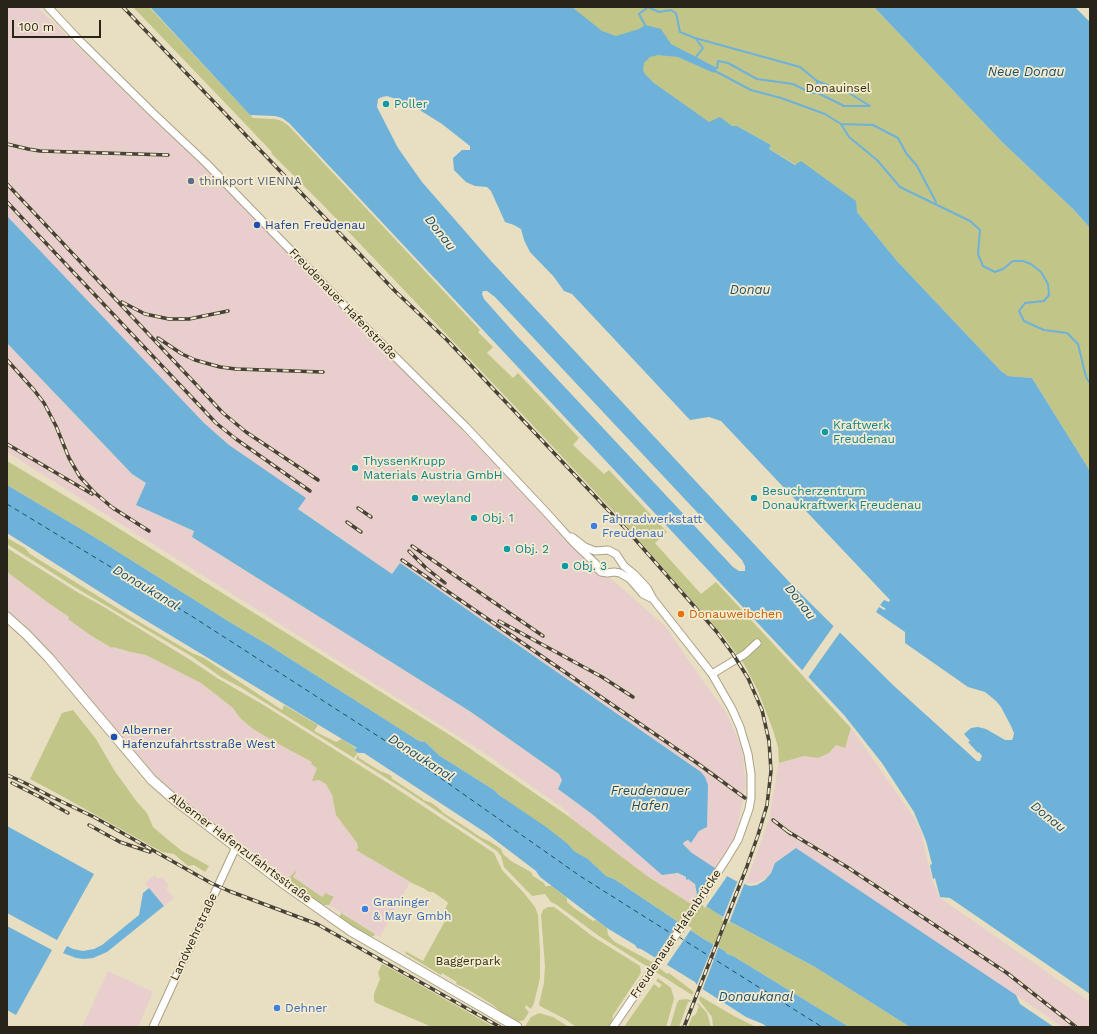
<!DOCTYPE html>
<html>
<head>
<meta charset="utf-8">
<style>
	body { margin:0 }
	#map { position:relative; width:1097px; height:1034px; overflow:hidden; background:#e8dec2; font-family:"Work Sans",sans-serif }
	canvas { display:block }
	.frame { position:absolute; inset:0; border:8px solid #28241a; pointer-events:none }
	.scale { position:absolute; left:12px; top:20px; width:89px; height:18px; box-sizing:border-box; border:2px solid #28241a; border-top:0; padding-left:5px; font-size:12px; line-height:14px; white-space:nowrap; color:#28241a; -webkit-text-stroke:3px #f5ebcf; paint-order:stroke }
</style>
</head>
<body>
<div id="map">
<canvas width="1097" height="1034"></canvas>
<div class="frame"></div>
<div class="scale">100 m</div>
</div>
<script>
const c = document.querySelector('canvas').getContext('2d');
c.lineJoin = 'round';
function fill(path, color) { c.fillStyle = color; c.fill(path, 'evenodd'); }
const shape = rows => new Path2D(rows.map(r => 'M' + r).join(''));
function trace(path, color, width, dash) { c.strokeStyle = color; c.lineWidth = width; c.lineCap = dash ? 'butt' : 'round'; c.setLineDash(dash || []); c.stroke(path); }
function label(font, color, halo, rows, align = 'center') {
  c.font = font + ' "Work Sans",sans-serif'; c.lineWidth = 3.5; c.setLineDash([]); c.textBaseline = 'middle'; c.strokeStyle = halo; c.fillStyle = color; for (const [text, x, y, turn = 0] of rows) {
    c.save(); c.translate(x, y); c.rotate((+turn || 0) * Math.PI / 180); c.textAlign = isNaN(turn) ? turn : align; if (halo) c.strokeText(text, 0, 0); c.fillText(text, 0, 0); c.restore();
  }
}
const industrial = shape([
	[7,7,37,7,145,111,201,163,484,453,532,503,559,533,665,626,700,677,726,712,742,749,746,784,737,828,734,838,715,869,692,853,683,844,685,840,691,842,699,831,708,789,705,777,696,768,400,563,392,574,298,508,306,498,228,445,204,423,7,216],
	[7,343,132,474,146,483,137,505,194,531,192,537,471,712,559,774,562,780,558,789,592,814,662,875,679,874,694,883,697,895,691,904,647,876,568,816,570,813,483,752,7,452],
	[7,572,50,604,69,617,68,618,90,635,112,648,113,647,131,652,146,655,201,683,233,708,240,718,253,729,273,741,312,762,317,768,313,781,319,780,326,783,332,795,336,815,357,843,358,848,410,882,380,937,329,905,333,896,323,897,304,891,288,880,219,829,215,824,205,818,192,808,153,774,38,641,7,611],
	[851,728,915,819,921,831,932,880,940,898,1090,1002,1090,1027,1063,1027,796,848,775,863,768,876,764,879,756,883,746,883,769,820,779,763,804,756,810,757,829,753,836,745,848,738],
	[155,875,158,879,162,877,169,886,166,889,174,898,164,906,145,883],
	[108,971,153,992,138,1027,82,1027]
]);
const green = shape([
	[133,7,149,7,253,118,275,119,282,121,289,126,480,330,478,332,493,347,487,353,513,378,518,373,579,438,573,445,604,474,609,470,667,532,655,543,701,594,716,582,851,728,845,748,836,745,829,753,818,758,804,756,779,763,778,747,773,730,758,691,744,664,724,637,614,512,524,416,323,205,271,153,272,152,230,108],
	[572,7,874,7,1002,142,1074,210,1090,228,1090,471,1032,378,1008,376,1001,371,897,261,857,212,796,165,769,149,771,145,737,126,732,126,721,119,710,123,680,103,654,83],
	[7,461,102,518,453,737,568,816,647,876,691,904,697,895,723,918,815,967,910,1027,849,1027,733,956,727,954,725,951,702,938,614,879,606,876,588,859,574,851,568,844,499,795,494,790,440,756,425,742,419,741,270,646,228,621,96,538,7,485],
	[7,538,25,548,30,554,138,621,192,653,204,658,282,710,284,705,318,725,314,731,336,742,342,739,357,749,354,750,358,752,354,758,240,687,221,677,191,656,73,586,7,544],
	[7,548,77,592,104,607,192,661,217,678,262,704,391,785,494,853,502,870,524,893,535,907,538,915,540,952,540,978,534,1003,531,1009,526,1005,525,1008,529,1012,524,1020,517,1022,504,1015,493,1005,469,990,456,984,457,982,442,973,441,975,406,954,405,951,423,961,445,921,442,915,448,903,446,901,433,892,429,892,425,889,410,882,409,881,356,850,358,848,357,843,336,815,332,795,326,784,319,780,312,781,317,768,311,764,312,762,273,741,253,729,240,718,233,708,201,683,146,655,131,652,113,647,112,648,90,635,68,619,69,617,50,604,7,572],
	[73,710,96,739,114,770,137,802,147,813,153,827,167,839,182,851,209,866,205,872,194,865,188,866,174,854,162,852,60,795,30,779,62,713],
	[358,755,359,758,380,771,390,775,392,777,391,778,423,799,423,800,432,803,441,810,442,812,467,828,480,837,491,842,501,849,503,854,511,861,531,872,533,876,544,883,545,886,552,886,567,898,567,902,574,908,593,921,596,920,607,928,608,935,615,942,652,962,667,974,669,973,694,992,692,995,599,936,557,905,551,902,545,894,532,896,504,867,501,856,497,851,402,788,356,759],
	[295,871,296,872,293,877,322,897,326,893,331,896,334,896,329,905,323,905,304,891,302,892,289,882,288,880],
	[548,907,554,907,557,909,592,936,640,966,641,973,613,1015,612,1022,619,1027,576,1027,565,1019,540,1006,539,1004,544,983,545,966,541,915,543,910],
	[341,913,375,934,374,936,369,937,339,919],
	[382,964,397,972,494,1027,432,1027,376,1003,374,1001,374,994,380,979,378,973],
	[658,978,671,988,673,995,674,999,666,1027,624,1027,654,984,659,988,662,985,656,981],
	[700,996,734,1016,756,1027,713,1027,712,1017,699,1000],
	[686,999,691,1000,690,1002,688,1002,679,1027,670,1027,677,1003,679,1000],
	[698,1003,707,1013,711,1027,688,1027,692,1017,696,1014,699,1006,697,1005],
	[539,1013,553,1017,569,1027,526,1027,526,1025,531,1017]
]);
const water = shape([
	[150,7,572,7,602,31,616,36,639,29,645,25,661,29,671,44,717,68,714,73,678,57,658,55,650,57,644,63,643,70,645,74,654,83,709,122,720,117,732,126,737,126,771,145,769,149,795,165,801,161,856,201,857,212,897,261,1001,371,1008,376,1032,378,1090,471,1090,994,950,898,940,897,935,878,933,879,930,865,932,864,926,841,914,812,882,763,844,715,289,123,282,118,275,116,250,115],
	[387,96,410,104,442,124,470,146,470,150,462,150,453,158,454,170,466,182,475,186,487,187,491,191,505,222,514,225,521,229,524,240,530,252,554,277,564,291,572,294,690,420,709,417,721,421,890,600,889,602,884,600,880,605,886,609,884,610,879,607,876,612,905,632,905,643,968,687,985,692,996,701,1001,707,1011,726,1014,733,1013,738,1012,740,1005,740,986,729,978,727,971,728,964,734,970,741,968,742,978,753,979,752,982,756,980,761,977,761,894,686,793,586,491,261,422,182,398,148,377,107,378,99,382,97],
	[483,291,487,291,495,297,742,560,745,566,745,571,739,571,733,567,516,335,484,299,482,294],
	[874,7,1075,7,1090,22,1090,228,1074,210,1002,142],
	[7,216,204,423,229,445,306,498,298,509,392,574,400,563,701,772,705,777,708,785,707,827,699,831,691,843,688,840,684,842,683,844,692,853,727,876,736,881,750,886,757,885,765,880,771,873,775,863,796,848,1016,995,1020,1004,1054,1027,910,1027,815,967,729,921,706,906,697,895,695,884,688,879,687,880,686,879,686,877,678,873,662,875,592,814,558,789,562,780,559,774,471,712,192,537,194,531,136,505,146,483,132,474,7,343],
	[7,485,96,538,228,621,270,646,419,741,425,742,440,756,494,790,499,795,546,827,568,844,574,851,588,859,606,876,614,879,702,938,725,951,727,954,733,956,849,1027,767,1027,763,1024,746,1017,704,990,697,985,695,982,641,949,637,948,635,945,607,928,540,877,536,871,486,833,364,753,359,753,357,752,354,750,357,748,342,739,122,606,7,533],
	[7,826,94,874,57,940,7,913],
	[149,888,164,906,107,952,93,958,84,959,76,958,63,953,67,946,73,949,83,951,94,949,102,945,139,915,143,893],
	[7,926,52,950,16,1015,7,1010]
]);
const pier = shape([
	[835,624,841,631,807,679,801,672],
	[716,867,728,875,705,908,696,897],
	[738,880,745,882,729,923,722,920],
	[680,921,692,928,666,966,654,959],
	[714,943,719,946,702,991,696,987]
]);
const stream = shape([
	[645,25,639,14,648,7,659,12,671,10,676,13,680,32,695,38,800,67,817,81,849,93,870,106,844,106,818,93,811,93,793,84,757,79,728,63,718,61,717,68],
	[696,39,703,48,696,57],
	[715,71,751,90,781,98,825,114,841,124,873,125,898,138,906,153,917,166,936,202],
	[817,81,818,93],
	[841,124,849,137,877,160,900,187,970,221,980,230,978,254,983,266,995,272,1003,269,1013,261,1023,261,1031,264,1041,272,1048,284,1049,295,1044,301,1025,303,1019,311,1024,321,1044,330,1067,333,1078,344,1085,373,1087,379,1090,383]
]);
const ferry = shape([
	[7,504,193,617,412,758,580,876,672,934],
	[679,937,822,1027]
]);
const street = shape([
	[48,7,78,39,153,113,206,163,371,333,466,427,546,512,574,543,596,564,598,569,601,572,607,573,614,572,620,573,630,579,643,594,653,599],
	[572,537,585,547,595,551,608,550,616,554,624,566,634,574,647,588,653,599,712,674,732,709,740,727,748,754,751,774,751,798,749,809,738,840,727,858,691,913,613,1027],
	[712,674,745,654,757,643],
	[153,1027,236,847]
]);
const secondary = shape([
	[7,617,26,634,49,658,152,780,176,801,283,883,351,931,517,1027]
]);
const rail = shape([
	[123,7,396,292,447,340,626,529,716,631,733,654,748,678,762,710,769,741,771,771,767,805,758,835,746,869,684,1027],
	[7,144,28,149,40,151,168,155],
	[7,184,223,413,246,432,318,480],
	[7,202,216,423,236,439,310,491],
	[122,302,145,314,169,319,189,319,228,311],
	[158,338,182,354,195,360,220,367,236,369,323,372],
	[7,360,34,390,44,403,56,426,69,458,80,477,94,492,114,509],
	[7,444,92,494],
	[110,506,149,531],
	[358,508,371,517],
	[347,522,361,532],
	[412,546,543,636],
	[409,551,426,568,445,583],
	[402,560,697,763,745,798],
	[499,621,602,677,633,697],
	[7,775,25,783,52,797,94,817,211,883,229,891,317,924,500,1027],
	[12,783,40,797,68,813],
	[773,820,791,834],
	[89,825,120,842,150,852],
	[787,831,847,867,1007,973,1076,1027]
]);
const markers = [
	[386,104,4,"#0f9aa8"],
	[191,181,4,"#5c6f8a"],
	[257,225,4,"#1a4fb4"],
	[825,432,4,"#0f9aa8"],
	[355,468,4,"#0f9aa8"],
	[415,498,4,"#0f9aa8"],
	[754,498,4,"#0f9aa8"],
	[474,518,4,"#0f9aa8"],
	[594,526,4,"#3f7fe0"],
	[507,549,4,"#0f9aa8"],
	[565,566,4,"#0f9aa8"],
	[681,614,4,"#e8710a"],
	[114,737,4,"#1a4fb4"],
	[365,909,4,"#3f7fe0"],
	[277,1008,4,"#3f7fe0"]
];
const parkNames = [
	["Donauinsel",838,88],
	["Baggerpark",468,961]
];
const cultureNames = [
	["Poller",394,104],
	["Kraftwerk",833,425],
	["Freudenau",833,439],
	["ThyssenKrupp",363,461],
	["Materials Austria GmbH",363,475],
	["Besucherzentrum",762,491],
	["Donaukraftwerk Freudenau",762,505],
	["weyland",423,498],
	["Obj. 1",482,518],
	["Obj. 2",515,549],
	["Obj. 3",573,566]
];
const serviceNames = [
	["thinkport VIENNA",199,181]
];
const transitNames = [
	["Hafen Freudenau",265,225],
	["Alberner",122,730],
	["Hafenzufahrtsstraße West",122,744]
];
const streetNames = [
	["Freudenauer Hafenstraße",343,304,46],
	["Alberner Hafenzufahrtsstraße",240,848,37],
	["Freudenauer Hafenbrücke",676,934,-56],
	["Landwehrstraße",194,937,-65]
];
const shopNames = [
	["Fahrradwerkstatt",602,519],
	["Freudenau",602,533],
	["Graninger",373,902],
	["& Mayr Gmbh",373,916],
	["Dehner",285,1008]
];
const foodNames = [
	["Donauweibchen",689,614]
];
const waterNames = [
	["Neue Donau",1026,72],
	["Donau",440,233,52],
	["Donau",750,290],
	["Donaukanal",146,588,31],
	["Donau",800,602,52],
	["Donaukanal",421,758,33],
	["Freudenauer",650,791],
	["Hafen",650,806],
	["Donau",1048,817,39],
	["Donaukanal",756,997]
];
fill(industrial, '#e8cecc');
fill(green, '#c2c588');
fill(water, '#6eb2da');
fill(pier, '#e8dec2');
trace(stream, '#6eb2da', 2);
trace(ferry, '#194e6a', 1, [5, 4]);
trace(street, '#aaa186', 9);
trace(secondary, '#aaa186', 11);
trace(street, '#fff', 7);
trace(secondary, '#fff', 9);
trace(rail, '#474236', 3.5);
trace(rail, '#f5ebcf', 2, [6]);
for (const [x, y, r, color] of markers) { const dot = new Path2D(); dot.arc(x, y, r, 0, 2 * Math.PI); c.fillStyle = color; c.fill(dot); trace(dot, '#f5ebcf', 1.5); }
label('12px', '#303112', '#f5ebcf', parkNames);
label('12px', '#0d838f', '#f5ebcf', cultureNames, 'left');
label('12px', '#4e5e75', '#f5ebcf', serviceNames, 'left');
label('12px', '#164399', '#f5ebcf', transitNames, 'left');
label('12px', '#28241a', '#f5ebcf', streetNames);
label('12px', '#366cbe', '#f5ebcf', shopNames, 'left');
label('12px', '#c56008', '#f5ebcf', foodNames, 'left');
label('italic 13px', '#194e6a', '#f5ebcf', waterNames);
</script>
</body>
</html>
